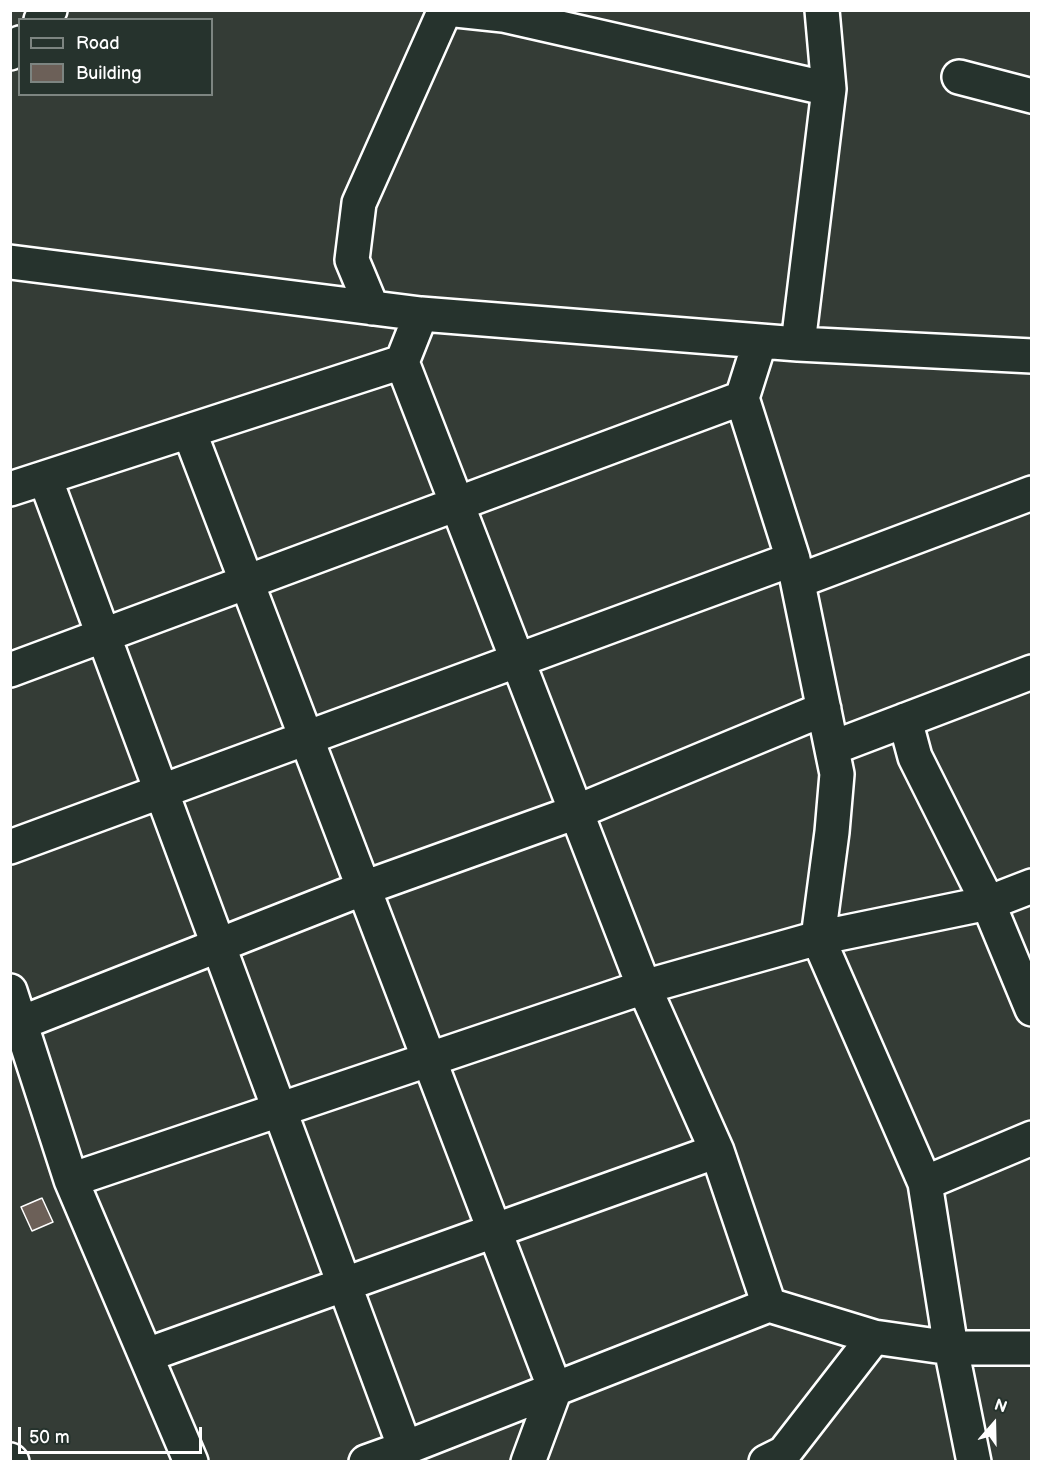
<!DOCTYPE html>
<html>
<head>
<meta charset="utf-8">
<style>
	body { margin:0 }
	#map { position:relative; width:1042px; height:1472px; overflow:hidden; background:#343c36; font-family:"Balsamiq Sans",sans-serif }
	canvas { display:block }
	.frame { position:absolute; inset:0; border:12px solid #fff; pointer-events:none }
	.legend { position:absolute; left:18px; top:18px; width:195px; height:78px; box-sizing:border-box; background:#26332d; border:2px solid #7d8581; margin:0; padding:8px 10px; list-style:none; font-size:18px; color:#fff }
	.legend li { display:flex; align-items:center; gap:12px; height:30px }
	.legend b { width:30px; border:2px solid #7d8581 }
	.north { position:absolute; left:964px; top:1394px; width:60px; height:60px; -webkit-text-stroke:4px #26332d; paint-order:stroke; rotate:20deg; font-size:16px; font-weight:700; line-height:24px; text-align:center; color:#fff }
	.north::after { content:''; display:block; margin:auto; width:21px; height:27px; background:#fff; clip-path:polygon(50% 0,100% 100%,50% 72%,0 100%) }
	.scale { position:absolute; left:18px; top:1427px; width:184px; height:27px; box-sizing:border-box; border:3px solid #fff; border-top:0; padding-left:8px; font-size:18px; line-height:21px; white-space:nowrap; color:#fff; -webkit-text-stroke:4px #26332d; paint-order:stroke }
</style>
</head>
<body>
<div id="map">
<canvas width="1042" height="1472"></canvas>
<div class="frame"></div>
<ul class="legend">
<li><b style="height:8px;background:#26332d"></b>Road</li>
<li><b style="height:16px;background:#6c6058"></b>Building</li>
</ul>
<div class="north">N</div>
<div class="scale">50 m</div>
</div>
<script>
const c = document.querySelector('canvas').getContext('2d');
c.lineJoin = 'round';
function fill(path, color) { c.fillStyle = color; c.fill(path, 'evenodd'); }
const shape = rows => new Path2D(rows.map(r => 'M' + r).join(''));
function trace(path, color, width, dash) { c.strokeStyle = color; c.lineWidth = width; c.lineCap = dash ? 'butt' : 'round'; c.setLineDash(dash || []); c.stroke(path); }
const building = shape([
	[42,1198,53,1222,32,1231,21,1207,42,1198]
]);
const minor = shape([
	[456,10,503,15,829,89],
	[41,20,50,10],
	[10,53,20,43],
	[959,77,1032,96],
	[10,262,421,314,798,344,1032,356],
	[372,308,352,260,359,203,445,10],
	[421,314,402,362,644,987,717,1151,769,1305],
	[760,341,742,398,793,559,837,774,832,832,818,938,925,1183,951,1348,974,1462],
	[798,344,829,89,822,10],
	[189,431,555,1389,528,1462],
	[45,478,405,1448],
	[10,489,402,362],
	[798,581,1032,493],
	[10,670,742,398],
	[905,720,915,757,988,903,1032,1009],
	[832,748,1032,672],
	[10,847,793,559],
	[10,991,71,1180,191,1462],
	[21,1023,364,888,576,812,824,709],
	[71,1180,644,987,818,938,988,903,1032,886],
	[925,1183,1032,1138],
	[147,1355,717,1151],
	[10,1460,12,1462],
	[366,1462,405,1448,769,1305,874,1337,951,1348,1032,1348],
	[766,1462,784,1453,874,1337]
]);
fill(building, '#6c6058');
trace(building, '#fff', 1.5);
trace(minor, '#fff', 38);
trace(minor, '#26332d', 33);
</script>
</body>
</html>
